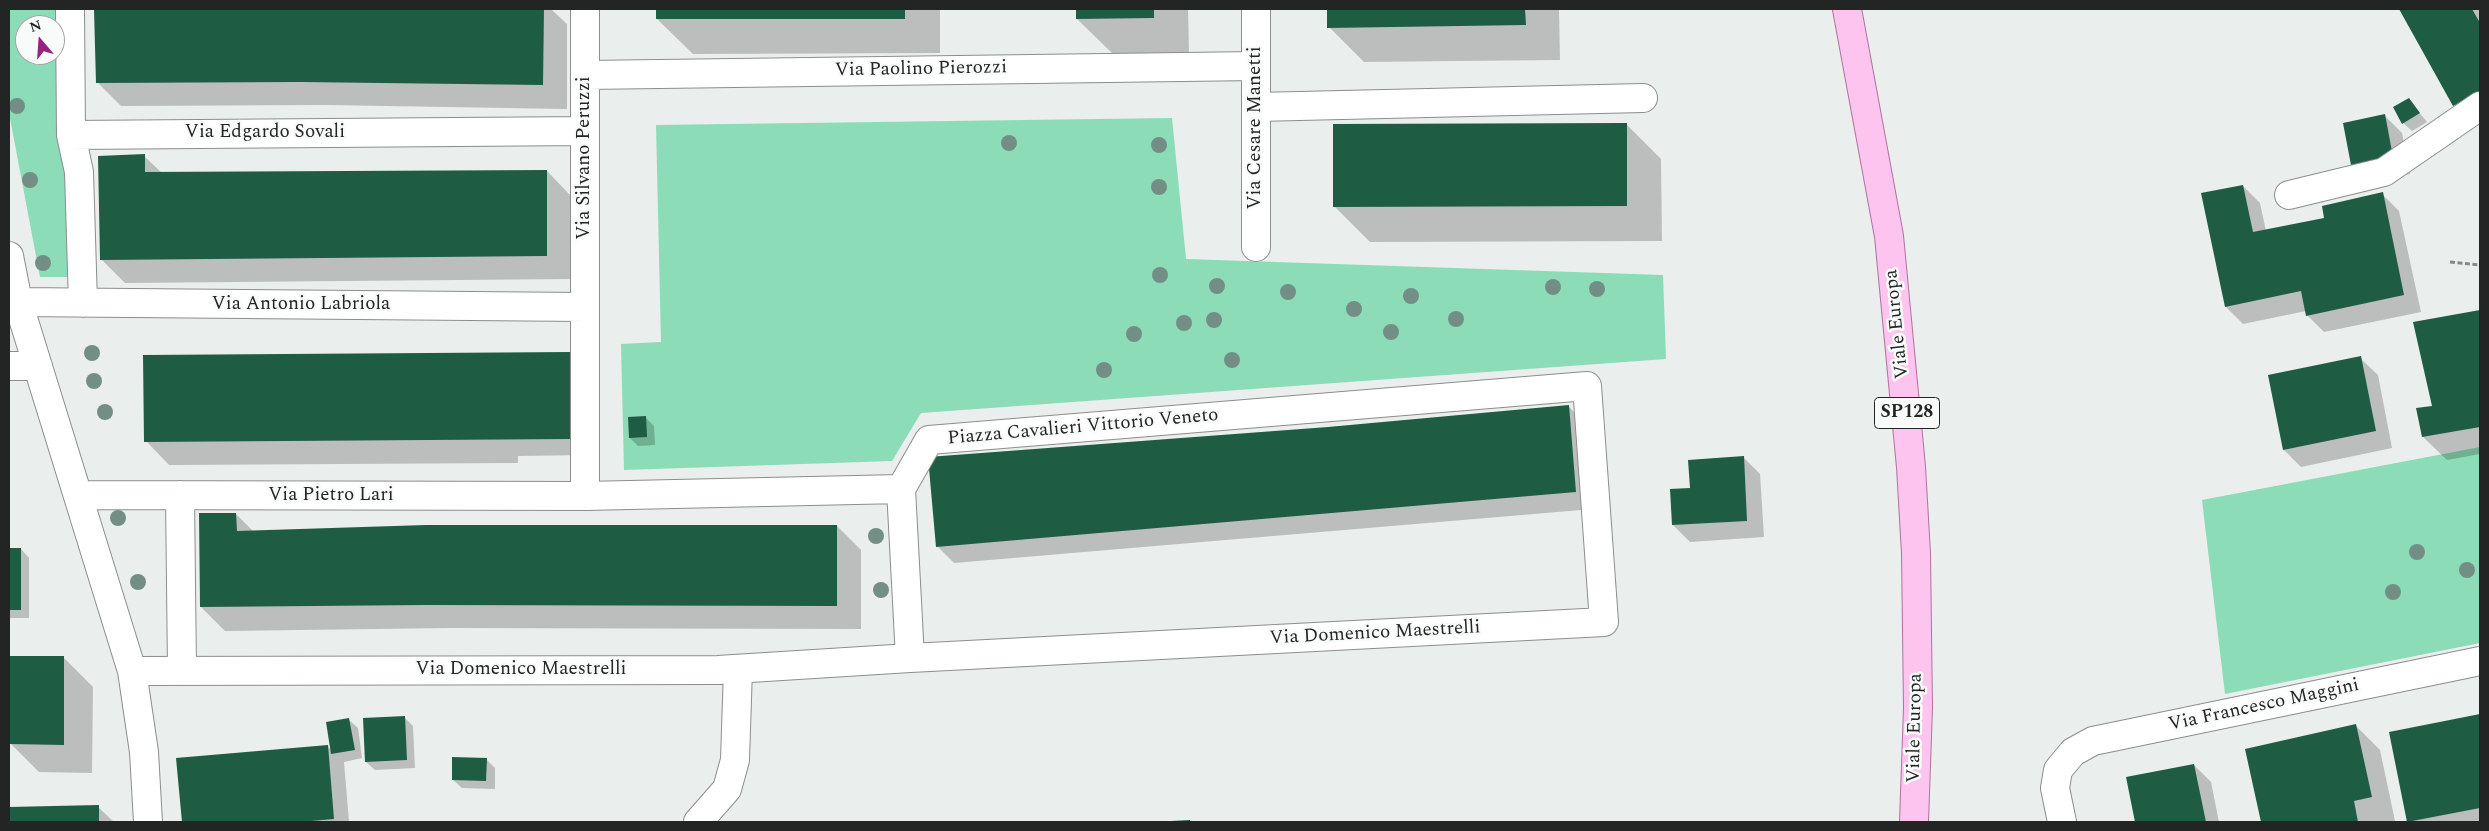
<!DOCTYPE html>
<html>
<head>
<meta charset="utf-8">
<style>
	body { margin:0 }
	#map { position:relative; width:2489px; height:831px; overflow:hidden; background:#eaeeec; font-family:Spectral,serif }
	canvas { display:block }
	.frame { position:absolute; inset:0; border:10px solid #232524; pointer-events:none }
	.north { position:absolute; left:15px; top:15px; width:50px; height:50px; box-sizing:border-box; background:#f8fbfa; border:1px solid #a3a5a4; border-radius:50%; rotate:342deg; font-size:14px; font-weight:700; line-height:20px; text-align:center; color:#232524 }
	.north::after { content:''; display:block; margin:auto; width:18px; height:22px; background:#962381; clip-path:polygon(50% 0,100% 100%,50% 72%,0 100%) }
</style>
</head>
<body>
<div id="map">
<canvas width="2489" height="831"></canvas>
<div class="frame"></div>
<div class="north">N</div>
</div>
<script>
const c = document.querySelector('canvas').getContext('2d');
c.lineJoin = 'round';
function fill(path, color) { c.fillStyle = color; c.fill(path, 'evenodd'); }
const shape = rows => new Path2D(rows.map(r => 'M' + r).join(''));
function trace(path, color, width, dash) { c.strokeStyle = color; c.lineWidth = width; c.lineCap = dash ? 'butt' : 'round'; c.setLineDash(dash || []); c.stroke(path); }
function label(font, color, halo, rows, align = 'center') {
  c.font = font + ' Spectral,serif'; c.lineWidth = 5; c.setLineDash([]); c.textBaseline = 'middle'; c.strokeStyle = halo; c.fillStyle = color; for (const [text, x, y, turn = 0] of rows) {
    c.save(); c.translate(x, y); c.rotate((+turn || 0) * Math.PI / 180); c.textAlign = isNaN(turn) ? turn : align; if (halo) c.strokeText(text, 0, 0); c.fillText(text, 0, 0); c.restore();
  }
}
const green = shape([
	[9,9,63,9,70,277,40,277,9,113],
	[25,25,55,25,55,55,25,55],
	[1172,118,1186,259,1663,275,1666,359,921,413,892,461,624,470,621,344,661,342,656,125],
	[2480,447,2480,643,2225,694,2202,500]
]);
const shadow = shape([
	[96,9,551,9,567,24,567,109,325,105,121,106,97,82],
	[657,9,940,9,940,53,693,54,657,19],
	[1077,9,1188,9,1189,53,1113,54,1077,19],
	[1328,9,1559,9,1560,60,1364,62,1329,27],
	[2400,9,2479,9,2480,117,2471,122,2454,105],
	[2409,100,2427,122,2412,131,2403,123],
	[2385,116,2402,133,2410,174,2369,182,2352,165],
	[1626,124,1661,159,1662,241,1370,242,1335,207],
	[144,156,162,173,547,171,570,195,571,279,125,283,101,259],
	[2243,186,2260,203,2266,231,2326,219,2382,194,2399,211,2421,312,2324,332,2307,315,2306,311,2243,324,2226,307,2203,194],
	[2480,312,2480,454,2447,460,2423,437,2434,407,2415,323],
	[570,353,587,370,588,455,518,456,518,463,169,465,146,441],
	[2360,358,2378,375,2392,448,2301,467,2284,450],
	[1568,406,1585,423,1593,509,954,563,937,546,1329,428],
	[646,418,654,426,655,445,638,446,630,438],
	[1743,457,1760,474,1764,537,1690,542,1673,525,1691,490],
	[236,514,254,532,837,526,861,550,861,629,450,628,225,631,201,607],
	[9,549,21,549,29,558,29,618,9,618],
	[9,657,64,658,93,687,92,773,39,772,10,743],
	[2480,715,2480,822,2409,822,2391,733],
	[404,717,413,726,415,768,375,770,366,762],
	[349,720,358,728,362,758,344,762,349,822,183,822,178,759,327,746,332,751],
	[2356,726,2380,750,2395,821,2262,822,2247,750],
	[486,759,495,768,495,789,462,788,453,780],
	[2194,765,2211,782,2219,822,2137,822,2128,778],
	[9,807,98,807,114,822,9,822]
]);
const building = shape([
	[94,9,544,9,543,85,300,82,96,83],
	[656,9,905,9,905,19,656,19],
	[1076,9,1154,9,1154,18,1076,19],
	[1327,9,1525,9,1526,25,1327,28],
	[2399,9,2472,9,2480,23,2480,91,2453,106],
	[2409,98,2420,113,2402,124,2393,107],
	[2385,114,2393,157,2351,165,2343,123],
	[1627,123,1627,206,1333,207,1333,124],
	[145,154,145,172,547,170,547,256,100,260,98,156],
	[2243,185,2253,232,2324,218,2322,206,2383,192,2404,295,2306,316,2301,291,2225,307,2201,193],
	[2480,310,2480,427,2422,437,2416,408,2432,406,2413,322],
	[571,352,571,439,144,442,143,355],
	[2361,356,2376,431,2283,450,2268,375],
	[1569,405,1576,492,936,547,928,457,1328,427],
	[646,416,647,437,629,438,628,417],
	[1744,456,1747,521,1672,525,1670,489,1690,488,1688,460],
	[199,513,236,513,237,531,426,525,837,525,837,606,426,605,200,607],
	[9,548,21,548,21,610,9,610],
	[9,656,64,656,64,745,9,744],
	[2480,714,2480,808,2407,822,2389,732],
	[405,716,407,760,365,762,363,718],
	[349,718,355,750,331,754,326,722],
	[2356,724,2372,797,2354,801,2358,822,2261,822,2245,749],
	[328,745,334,819,300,822,182,822,176,758],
	[452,757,487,758,486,781,452,780],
	[2194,764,2206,822,2135,822,2126,777],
	[99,805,99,822,9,822,9,807],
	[1190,820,1190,822,1171,822,1171,821]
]);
const path = shape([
	[2450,262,2480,265]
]);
const minor = shape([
	[70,9,71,135,79,172,83,303],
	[585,9,585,496,901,489],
	[585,75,1256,66],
	[1256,107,1643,98],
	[71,135,585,131],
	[2289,195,2384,172,2480,106],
	[1256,247,1256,9],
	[9,256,18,302,132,671,144,752,148,822],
	[18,302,584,307],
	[9,366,38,366],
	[901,489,910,658],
	[78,495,585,496],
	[180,495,182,671],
	[132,671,718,670,910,658,1604,622,1587,386,929,440,901,489],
	[698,822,727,789,735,760,738,669],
	[2062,822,2055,788,2058,770,2073,752,2093,741,2480,661]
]);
const major = shape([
	[1847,9,1889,236,1911,467,1916,553,1918,708,1914,822]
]);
const trees = [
	[17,106],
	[1009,143],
	[1159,145],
	[30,180],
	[1159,187],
	[43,263],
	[1160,275],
	[1217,286],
	[1553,287],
	[1597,289],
	[1288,292],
	[1411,296],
	[1354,309],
	[1456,319],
	[1214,320],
	[1184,323],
	[1391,332],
	[1134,334],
	[92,353],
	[1232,360],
	[1104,370],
	[94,381],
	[105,412],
	[118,518],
	[876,536],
	[2417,552],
	[2467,570],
	[138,582],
	[881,590],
	[2393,592]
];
const shields = [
	[1907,413,65]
];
const shieldNames = [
	["SP128",1907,413]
];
const streetNames = [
	["Via Paolino Pierozzi",921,70,-1],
	["Via Cesare Manetti",1256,128,-90],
	["Via Edgardo Sovali",265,133],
	["Via Silvano Peruzzi",585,158,-90],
	["Via Antonio Labriola",301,305],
	["Viale Europa",1898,324,-96],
	["Piazza Cavalieri Vittorio Veneto",1083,428,-5],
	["Via Pietro Lari",331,496],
	["Via Domenico Maestrelli",1375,634,-3],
	["Via Domenico Maestrelli",521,670],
	["Via Francesco Maggini",2264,706,-12],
	["Viale Europa",1916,728,-89]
];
fill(green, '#8bdcb7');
fill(shadow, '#0003');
fill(building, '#1e5c44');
trace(minor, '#8b8e8d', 30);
trace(major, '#af72a1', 30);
trace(path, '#868988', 3, [5, 2.5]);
trace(minor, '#fff', 28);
trace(major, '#fdc4ef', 28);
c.fillStyle = '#738f85';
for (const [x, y] of trees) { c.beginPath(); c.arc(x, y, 8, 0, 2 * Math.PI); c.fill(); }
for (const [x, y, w] of shields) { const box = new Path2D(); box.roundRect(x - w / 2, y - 15.5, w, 31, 4); c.fillStyle = '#f8fbfa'; c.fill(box); trace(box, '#232524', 1); }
label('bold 18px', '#232524', null, shieldNames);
label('19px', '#232524', '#f8fbfa', streetNames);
</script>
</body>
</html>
